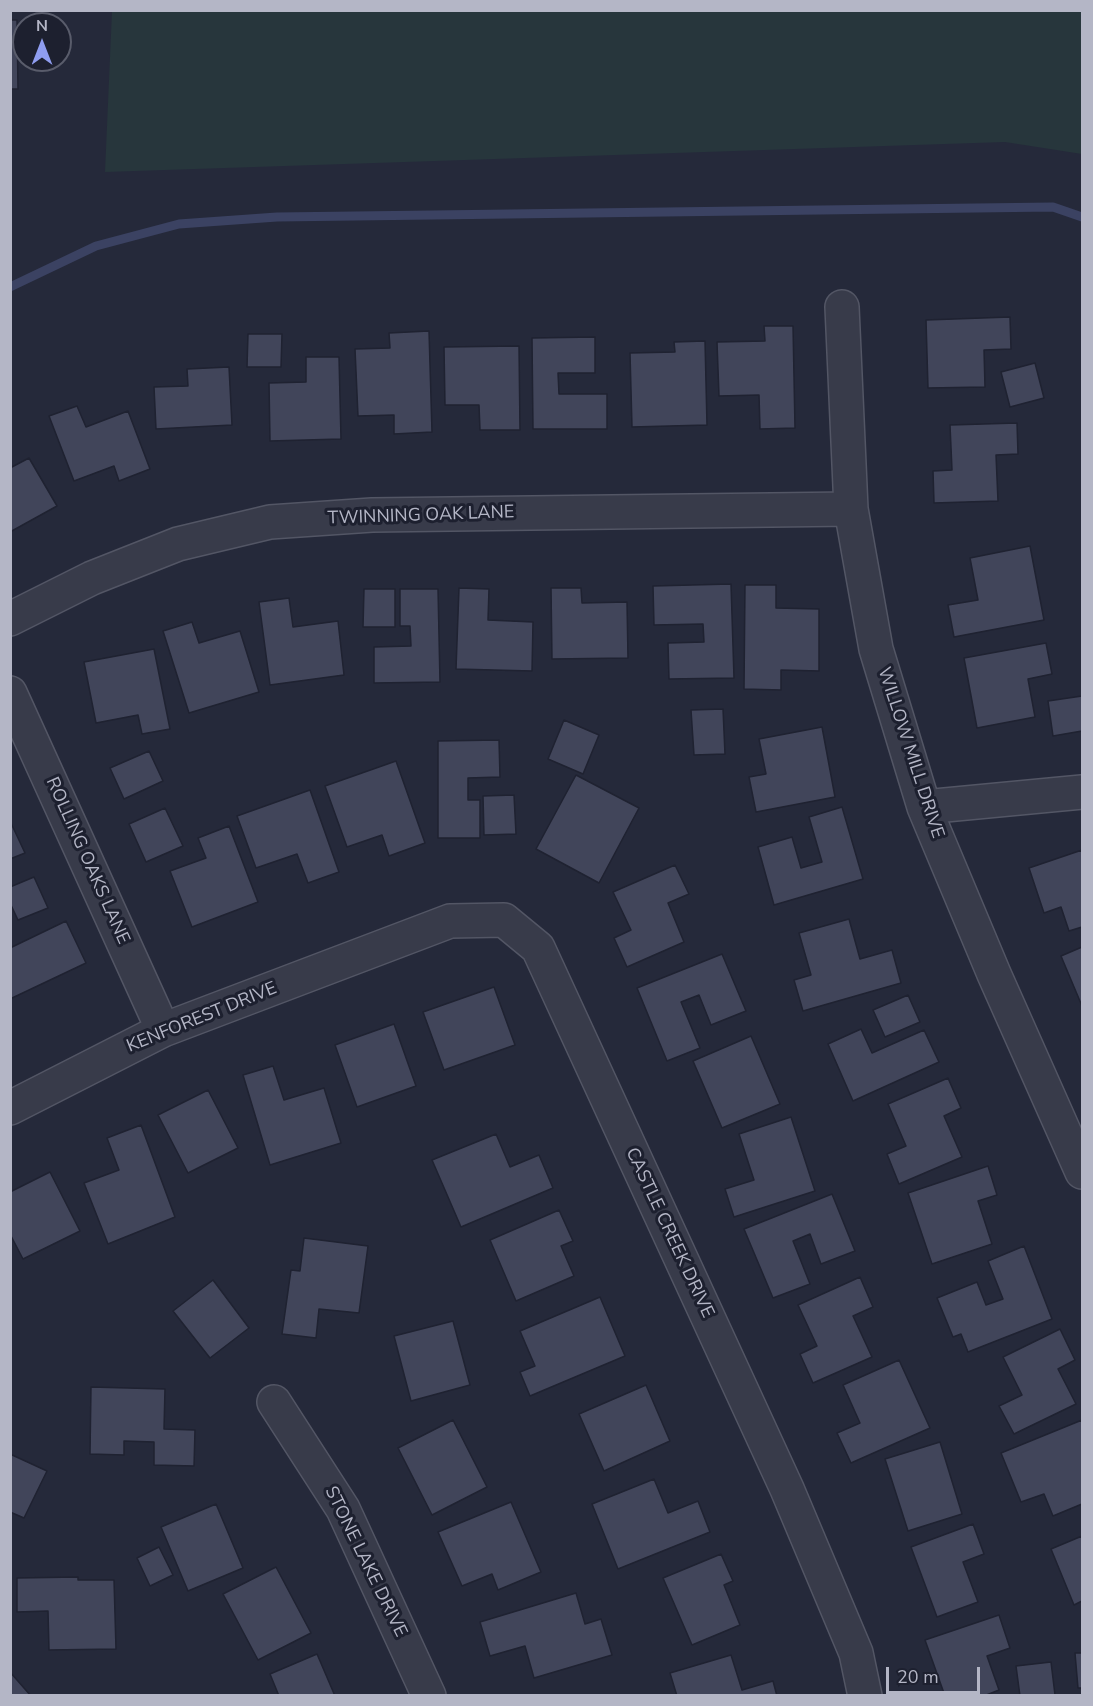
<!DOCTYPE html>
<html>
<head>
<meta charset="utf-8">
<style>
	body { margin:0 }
	#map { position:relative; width:1093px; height:1706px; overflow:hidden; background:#25293a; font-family:"Nunito Sans",sans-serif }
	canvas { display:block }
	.frame { position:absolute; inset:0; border:12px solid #b4b6c6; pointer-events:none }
	.north { position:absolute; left:12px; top:12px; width:60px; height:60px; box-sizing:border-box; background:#1d202f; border:2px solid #595c6b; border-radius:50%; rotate:0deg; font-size:16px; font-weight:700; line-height:24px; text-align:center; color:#b4b6c6 }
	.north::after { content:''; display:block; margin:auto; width:21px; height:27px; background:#8f9df0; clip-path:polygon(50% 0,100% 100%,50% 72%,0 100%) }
	.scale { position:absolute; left:886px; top:1667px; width:94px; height:27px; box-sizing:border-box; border:3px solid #b4b6c6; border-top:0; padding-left:8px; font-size:18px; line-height:21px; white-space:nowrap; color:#b4b6c6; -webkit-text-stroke:4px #1d202f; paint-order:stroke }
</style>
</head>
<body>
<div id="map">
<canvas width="1093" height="1706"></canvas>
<div class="frame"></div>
<div class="north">N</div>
<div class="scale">20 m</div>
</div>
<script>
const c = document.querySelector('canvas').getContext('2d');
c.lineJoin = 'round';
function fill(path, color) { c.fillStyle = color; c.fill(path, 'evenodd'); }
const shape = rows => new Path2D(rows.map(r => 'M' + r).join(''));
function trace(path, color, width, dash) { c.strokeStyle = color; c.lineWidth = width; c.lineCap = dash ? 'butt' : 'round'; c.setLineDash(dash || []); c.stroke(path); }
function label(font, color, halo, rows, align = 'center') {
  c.font = font + ' "Nunito Sans",sans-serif'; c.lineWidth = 6; c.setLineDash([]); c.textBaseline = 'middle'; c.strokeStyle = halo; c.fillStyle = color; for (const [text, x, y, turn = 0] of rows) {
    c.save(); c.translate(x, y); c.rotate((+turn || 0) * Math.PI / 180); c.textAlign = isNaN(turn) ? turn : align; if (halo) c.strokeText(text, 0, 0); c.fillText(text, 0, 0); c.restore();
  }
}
const green = shape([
	[112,11,1082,11,1082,154,1005,142,105,172]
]);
const stream = shape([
	[10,287,96,246,179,224,277,217,1053,207,1082,217]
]);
const building = shape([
	[10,20,17,20,18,89,10,89,10,20],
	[1010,317,1011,349,984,350,985,387,928,388,926,320,1010,317],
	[764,326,793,326,795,428,760,429,759,395,719,396,717,342,765,341,764,326],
	[429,331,432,432,394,434,394,415,358,416,355,349,390,348,389,333,429,331],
	[248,334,282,334,281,367,247,367,248,334],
	[595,337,595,373,558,373,559,394,607,394,607,429,533,429,532,338,595,337],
	[705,341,707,425,632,427,630,353,675,352,674,342,705,341],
	[519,346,520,430,480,430,479,405,445,405,444,347,519,346],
	[306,357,339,357,341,439,270,441,269,383,306,382,306,357],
	[1035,363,1044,398,1010,407,1001,372,1035,363],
	[229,367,232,425,156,429,154,387,188,386,187,369,229,367],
	[77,406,86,427,128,411,150,469,119,481,114,466,74,481,49,416,77,406],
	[1017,423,1018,454,996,455,998,501,934,503,933,471,952,470,950,425,1017,423],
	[29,458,57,506,10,532,10,468,29,458],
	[1030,546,1044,620,954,637,948,605,978,600,970,558,1030,546],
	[731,584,734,678,669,679,668,643,704,642,703,624,654,625,653,586,731,584],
	[745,585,776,585,776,608,819,609,819,671,781,670,781,690,744,689,745,585],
	[459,588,489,589,488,620,533,622,532,671,456,669,459,588],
	[551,588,581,588,582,603,627,602,628,658,552,659,551,588],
	[364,589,395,589,395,627,363,627,364,589],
	[400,589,438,589,440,682,374,683,374,647,411,646,410,626,400,626,400,589],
	[289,598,293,627,338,621,344,675,270,685,259,602,289,598],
	[192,622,199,643,240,631,259,692,189,713,163,631,192,622],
	[1046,643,1052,674,1028,679,1035,717,977,728,964,658,1046,643],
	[154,649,170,729,142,734,138,715,96,723,84,662,154,649],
	[1082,696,1082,731,1053,736,1048,701,1082,696],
	[723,709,725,754,694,755,691,710,723,709],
	[564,720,599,735,583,774,548,759,564,720],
	[822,727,835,797,756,812,749,777,766,774,759,739,822,727],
	[499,740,500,777,468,778,468,800,480,800,480,838,438,838,438,741,499,740],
	[149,751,163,781,124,799,110,768,149,751],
	[396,761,425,843,389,856,382,835,347,847,325,786,396,761],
	[576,775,639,808,599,883,536,849,576,775],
	[310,790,339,872,308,883,297,854,256,868,237,816,310,790],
	[514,795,516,834,484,835,483,796,514,795],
	[842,807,863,879,774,905,758,847,792,837,801,868,822,862,809,817,842,807],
	[165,808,183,846,146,862,129,824,165,808],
	[10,821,25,853,10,859,10,821],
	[229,826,258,902,192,927,170,871,206,858,198,838,229,826],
	[1082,850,1082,927,1069,931,1061,907,1044,913,1029,868,1082,850],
	[675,865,689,894,668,903,684,942,627,967,614,938,631,930,613,892,675,865],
	[34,877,48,908,18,920,10,903,10,887,34,877],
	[849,919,860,959,892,950,901,983,803,1011,794,980,811,975,799,933,849,919],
	[66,921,86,963,10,999,10,948,66,921],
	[1082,947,1082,1006,1061,956,1082,947],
	[722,954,746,1011,711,1025,699,995,681,1002,700,1048,667,1061,637,988,722,954],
	[494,987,515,1045,444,1070,423,1012,494,987],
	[908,995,920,1022,885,1037,873,1010,908,995],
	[394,1024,416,1086,357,1107,335,1045,394,1024],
	[861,1029,872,1053,924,1030,939,1062,853,1101,828,1044,861,1029],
	[751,1036,780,1104,722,1128,693,1061,751,1036],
	[273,1066,284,1100,324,1088,341,1143,270,1165,243,1075,273,1066],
	[948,1078,961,1108,944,1116,962,1157,899,1184,887,1154,906,1146,888,1104,948,1078],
	[208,1090,238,1148,188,1173,158,1115,208,1090],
	[791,1117,815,1191,734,1217,725,1189,754,1180,739,1134,791,1117],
	[141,1125,175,1217,108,1244,84,1183,119,1170,107,1138,141,1125],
	[496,1134,510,1167,539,1155,553,1188,461,1227,432,1160,496,1134],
	[988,1166,997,1195,978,1201,992,1244,932,1264,908,1193,988,1166],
	[50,1172,80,1231,23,1259,10,1234,10,1192,50,1172],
	[832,1194,855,1251,821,1264,810,1234,793,1241,810,1284,773,1298,744,1229,832,1194],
	[559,1210,573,1241,561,1246,574,1276,516,1301,490,1240,559,1210],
	[304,1238,368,1246,359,1313,319,1309,316,1338,282,1334,291,1270,300,1271,304,1238],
	[1024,1246,1052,1319,968,1352,961,1334,953,1337,937,1298,977,1282,986,1305,1003,1299,988,1261,1024,1246],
	[860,1277,873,1307,853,1316,872,1357,813,1383,800,1354,817,1346,798,1305,860,1277],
	[213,1280,249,1328,210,1358,173,1311,213,1280],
	[600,1297,625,1356,530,1396,520,1372,535,1366,520,1331,600,1297],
	[453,1321,470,1385,411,1401,394,1336,453,1321],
	[1060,1329,1075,1360,1058,1369,1076,1404,1014,1434,999,1406,1022,1395,1003,1357,1060,1329],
	[899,1360,930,1428,851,1463,837,1433,860,1423,843,1385,899,1360],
	[646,1385,670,1441,604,1471,579,1414,646,1385],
	[91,1387,165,1389,164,1429,195,1430,194,1466,154,1465,154,1442,124,1441,124,1455,90,1454,91,1387],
	[453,1420,487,1487,432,1515,398,1448,453,1420],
	[1082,1420,1082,1504,1053,1516,1044,1494,1021,1502,1001,1453,1082,1420],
	[940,1442,962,1514,908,1531,885,1459,940,1442],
	[10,1454,47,1471,24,1518,10,1512,10,1454],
	[654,1479,668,1513,698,1501,710,1532,618,1569,592,1504,654,1479],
	[511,1502,541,1572,498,1590,492,1574,462,1586,438,1532,511,1502],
	[216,1504,243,1568,188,1591,161,1527,216,1504],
	[973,1524,984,1554,963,1562,978,1602,937,1617,911,1547,973,1524],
	[1082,1536,1082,1601,1074,1605,1051,1549,1082,1536],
	[159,1547,173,1575,150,1586,137,1558,159,1547],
	[721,1554,733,1581,724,1585,740,1625,692,1645,663,1578,721,1554],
	[276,1567,311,1633,258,1660,223,1594,276,1567],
	[78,1577,78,1580,114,1580,116,1649,49,1650,48,1611,17,1612,17,1578,78,1577],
	[576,1593,585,1624,601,1619,612,1655,534,1678,525,1646,490,1656,480,1622,576,1593],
	[999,1615,1010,1648,987,1656,999,1690,984,1696,945,1696,925,1640,999,1615],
	[1075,1653,1082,1653,1082,1688,1078,1688,1075,1653],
	[317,1654,335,1696,279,1696,270,1674,317,1654],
	[731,1655,742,1690,773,1681,777,1696,677,1696,670,1673,731,1655],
	[1051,1662,1055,1695,1020,1696,1016,1666,1051,1662],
	[10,1672,31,1696,10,1696,10,1672]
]);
const minor = shape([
	[842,307,851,509,876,649,924,807,994,974,1082,1172],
	[10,619,92,578,178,544,270,522,372,515,851,509],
	[10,693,163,1030],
	[924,807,1082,792],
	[10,1108,163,1030,450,921,504,920,538,948,787,1489,856,1653,865,1696],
	[274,1402,343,1509,429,1696]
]);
const streetNames = [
	["TWINNING OAK LANE",421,516,-2],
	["WILLOW MILL DRIVE",910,753,72],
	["ROLLING OAKS LANE",87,861,66],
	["KENFOREST DRIVE",202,1018,-22],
	["CASTLE CREEK DRIVE",669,1233,65],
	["STONE LAKE DRIVE",365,1562,64]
];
fill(green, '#27363c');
trace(stream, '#3b4262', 9);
fill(building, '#41455a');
trace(building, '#1f2231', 1.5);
trace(minor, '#535665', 36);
trace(minor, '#383b4a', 33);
label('18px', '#b4b6c6', '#1d202f', streetNames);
</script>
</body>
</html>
